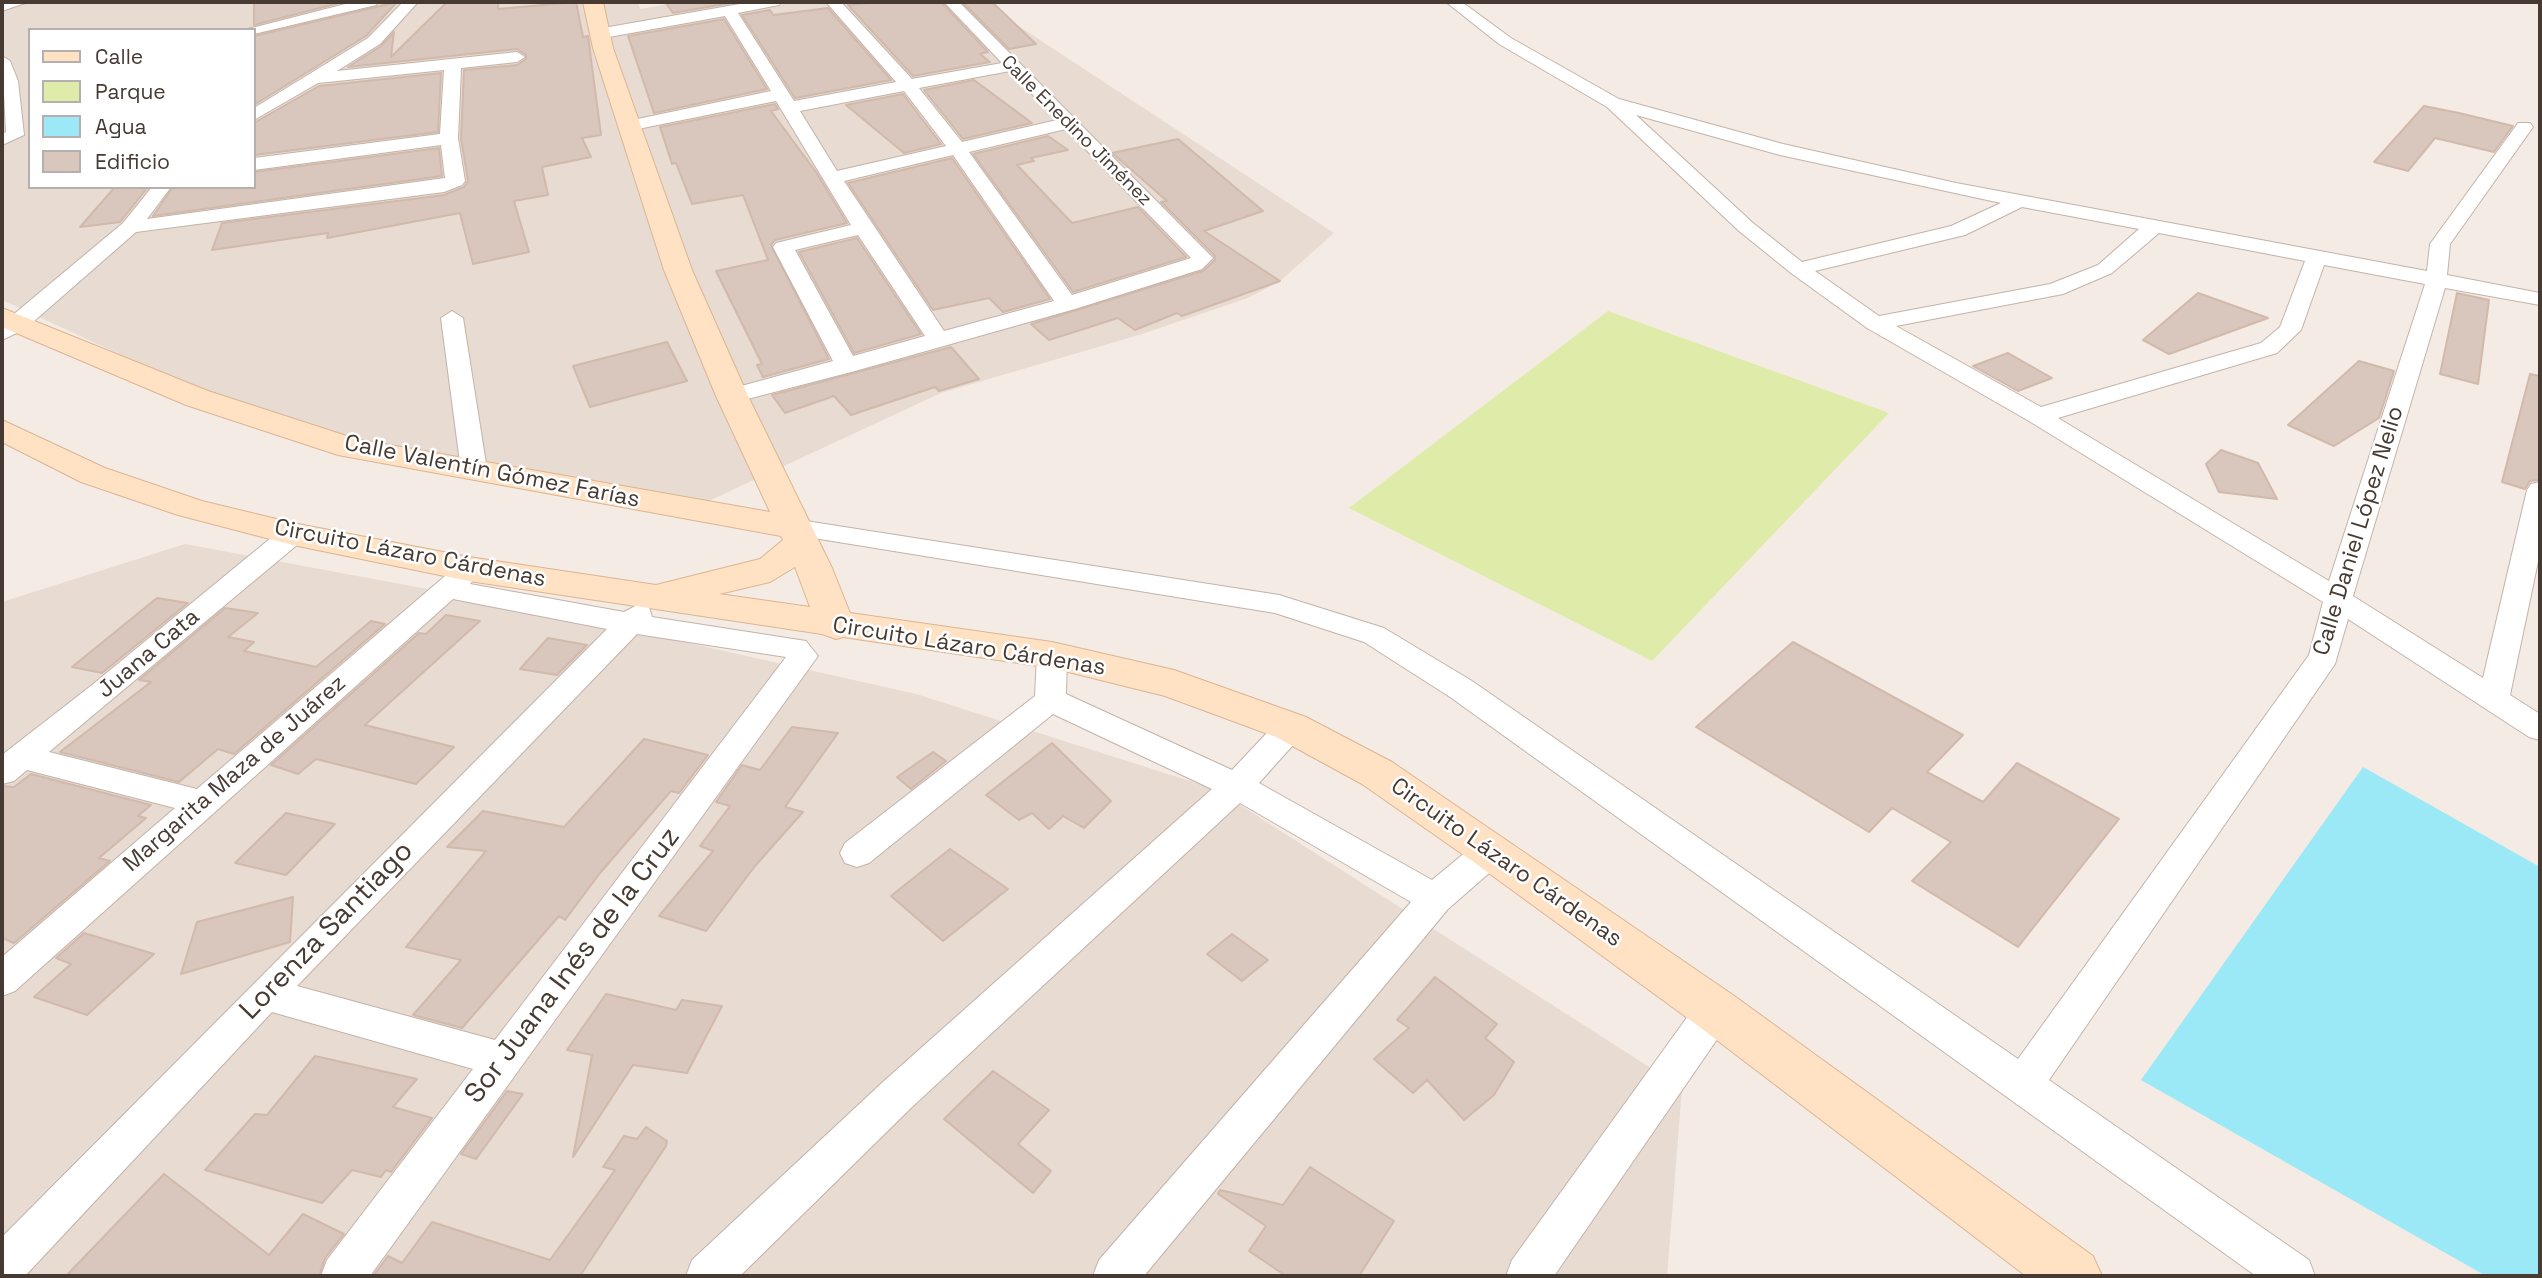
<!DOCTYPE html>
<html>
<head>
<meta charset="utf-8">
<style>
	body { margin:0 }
	#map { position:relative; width:2542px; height:1278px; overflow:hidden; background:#f4ebe4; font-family:"Space Grotesk",sans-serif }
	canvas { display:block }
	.frame { position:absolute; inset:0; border:4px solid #463a33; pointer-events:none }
	.legend { position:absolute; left:28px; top:28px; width:228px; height:161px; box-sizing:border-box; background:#fff; border:2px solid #b5b0ad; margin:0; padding:9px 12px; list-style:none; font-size:21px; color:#463a33 }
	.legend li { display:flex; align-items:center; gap:14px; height:35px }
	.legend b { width:35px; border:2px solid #b5b0ad }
</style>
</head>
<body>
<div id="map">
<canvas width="2542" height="1278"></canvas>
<div class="frame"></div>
<ul class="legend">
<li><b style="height:9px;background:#ffe1c3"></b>Calle</li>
<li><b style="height:19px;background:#deeba9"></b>Parque</li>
<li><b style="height:19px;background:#9be8f6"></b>Agua</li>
<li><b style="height:19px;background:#d9c6bc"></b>Edificio</li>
</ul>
</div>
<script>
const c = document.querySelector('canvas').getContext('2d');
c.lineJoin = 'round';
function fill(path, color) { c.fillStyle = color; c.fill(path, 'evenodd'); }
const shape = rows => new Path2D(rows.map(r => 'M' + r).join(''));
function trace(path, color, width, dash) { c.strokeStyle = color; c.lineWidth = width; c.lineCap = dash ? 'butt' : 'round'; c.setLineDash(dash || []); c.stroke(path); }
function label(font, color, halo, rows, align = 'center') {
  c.font = font + ' "Space Grotesk",sans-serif'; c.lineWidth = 5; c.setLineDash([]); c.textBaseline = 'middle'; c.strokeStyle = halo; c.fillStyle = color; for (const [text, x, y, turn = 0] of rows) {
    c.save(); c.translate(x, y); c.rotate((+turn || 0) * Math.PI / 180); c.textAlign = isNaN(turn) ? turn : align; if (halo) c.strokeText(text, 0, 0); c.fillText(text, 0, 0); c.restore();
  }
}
const residential = shape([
	[2,2,638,2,640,9,680,2,982,2,1334,233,1280,281,1248,298,1139,335,941,393,700,505,367,450,204,393,2,300],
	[30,30,254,30,254,187,30,187],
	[185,544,546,611,916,694,1215,789,1682,1088,1667,1276,2,1276,2,602]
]);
const green = shape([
	[1608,311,1889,413,1652,661,1349,508]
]);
const water = shape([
	[2363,767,2540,867,2540,1276,2486,1276,2141,1080]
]);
const building = shape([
	[254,2,343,2,254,25,254,2],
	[397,2,366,36,254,105,254,36,397,2],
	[447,2,498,2,498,9,576,2,583,37,588,36,601,135,582,138,591,157,542,167,548,195,514,201,529,252,473,264,460,213,327,238,328,233,212,250,222,223,444,195,464,187,468,181,461,138,464,70,517,65,526,59,526,55,517,49,348,67,381,46,394,32,391,57,447,2],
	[665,2,737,2,673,13,665,2],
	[878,2,941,2,988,52,980,54,990,62,913,76,848,5,878,2],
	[962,2,992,2,1036,44,1009,49,962,2],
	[828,8,891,80,795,98,742,15,770,10,773,15,828,8],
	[724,19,767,89,654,113,628,36,724,19],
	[441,73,438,132,254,155,254,123,319,86,441,73],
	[974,80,1032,123,963,139,924,90,974,80],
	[903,94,941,144,904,153,846,105,903,94],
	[775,104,778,109,771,111,816,172,847,223,775,240,771,245,829,359,763,377,757,365,762,364,716,271,768,260,743,195,692,204,676,163,672,164,660,127,775,104],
	[2424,106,2459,113,2513,126,2494,152,2435,138,2408,171,2374,162,2424,106],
	[1048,136,1068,150,1031,158,1034,161,1017,165,1072,223,1138,207,1186,257,1073,292,973,154,1048,136],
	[1178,139,1263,211,1204,231,1280,281,1182,316,1177,313,1135,330,1118,318,1049,340,1031,324,1203,271,1215,260,1215,256,1161,202,1167,201,1112,153,1178,139],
	[439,148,442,176,153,216,173,187,254,187,254,172,439,148],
	[952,158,1050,299,1003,312,989,298,933,310,848,183,952,158],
	[115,187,148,187,120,222,80,227,115,187],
	[857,238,921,334,854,353,799,252,857,238],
	[2198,293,2268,318,2169,354,2143,340,2198,293],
	[2457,293,2489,300,2478,384,2440,374,2457,293],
	[667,342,687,381,590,407,573,366,667,342],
	[951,347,979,379,939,391,935,387,851,415,834,396,785,413,772,395,951,347],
	[2008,353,2052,378,2018,391,1973,366,2008,353],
	[2359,361,2394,371,2379,418,2334,446,2288,425,2359,361],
	[2530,374,2540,376,2540,480,2530,481,2525,489,2502,482,2530,374],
	[2221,450,2258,463,2277,499,2219,492,2206,464,2221,450],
	[157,598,188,603,102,673,72,667,157,598],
	[225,608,258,613,228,637,254,642,244,651,316,667,371,621,385,624,234,754,218,749,179,782,60,752,151,682,139,680,225,608],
	[446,615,480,621,365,725,454,747,416,784,316,759,298,774,271,765,419,633,426,634,446,615],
	[548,638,587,645,557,675,520,669,548,638],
	[1793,642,1963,735,1927,772,1983,802,2017,763,2119,819,2018,947,1912,881,1951,842,1892,808,1869,832,1696,727,1793,642],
	[792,727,838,733,785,807,803,812,755,866,706,931,659,916,713,851,700,846,730,806,716,802,742,765,760,770,792,727],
	[644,739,708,755,679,793,671,791,600,873,565,920,559,916,462,1028,413,1015,461,960,406,947,486,851,447,847,483,811,564,827,644,739],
	[1052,743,1111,801,1084,828,1063,816,1049,829,1032,813,1019,820,986,795,1052,743],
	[933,752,946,761,911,789,897,777,933,752],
	[31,774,151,805,138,816,146,818,99,858,110,861,14,943,2,938,2,786,14,787,31,774],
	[286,813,335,824,286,875,235,863,286,813],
	[950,849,1008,889,943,941,891,896,950,849],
	[293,897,290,942,181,974,197,922,293,897],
	[84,933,154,954,87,1015,34,997,71,964,56,958,84,933],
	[1232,934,1268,960,1242,981,1207,954,1232,934],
	[1435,977,1497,1024,1485,1038,1514,1062,1494,1095,1464,1120,1427,1080,1413,1093,1374,1059,1409,1028,1397,1020,1435,977],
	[606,994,676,1010,682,1000,722,1006,687,1073,633,1065,573,1157,592,1055,567,1050,606,994],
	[315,1056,417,1079,393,1107,432,1118,391,1172,386,1170,381,1177,352,1170,322,1203,205,1170,255,1114,267,1115,315,1056],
	[993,1071,1049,1110,1018,1144,1051,1171,1033,1193,944,1119,993,1071],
	[507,1091,523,1094,476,1159,461,1154,507,1091],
	[646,1127,667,1141,666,1146,580,1276,373,1276,388,1256,402,1263,432,1222,550,1260,615,1170,603,1167,624,1136,637,1139,646,1127],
	[1310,1167,1394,1221,1359,1276,1286,1276,1249,1251,1266,1226,1218,1194,1220,1190,1283,1205,1310,1167],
	[164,1174,269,1255,303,1214,344,1234,325,1258,319,1276,66,1276,164,1174]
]);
const street = shape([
	[2,2,28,2,2,11,2,2],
	[353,2,378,2,376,5,254,34,254,30,244,30,353,2],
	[403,2,418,2,380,44,337,71,517,52,525,57,517,62,461,68,458,138,465,181,462,185,444,192,136,232,25,329,2,340,2,324,123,223,152,187,171,187,147,219,445,178,441,145,254,170,254,158,440,134,444,70,318,83,254,120,254,108,368,38,403,2],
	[751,2,781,2,779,5,738,13,794,101,896,82,826,2,841,2,912,79,1002,63,944,2,959,2,1213,258,1202,269,1075,309,855,371,732,403,723,401,720,396,723,391,833,361,773,247,776,243,851,225,776,101,628,131,619,126,628,121,771,91,725,16,598,39,590,34,598,29,751,2],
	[1010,71,1057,120,962,142,919,88,1010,71],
	[904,91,946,146,837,171,800,111,904,91],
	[1066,129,1191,258,1072,295,969,152,1066,129],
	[953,155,1054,301,944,331,844,181,953,155],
	[858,235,925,336,853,356,795,250,858,235],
	[1446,2,1462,2,1511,38,1619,99,1783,144,1956,183,2427,271,2430,244,2518,123,2530,123,2533,127,2450,244,2447,275,2540,293,2540,305,2445,288,2353,596,2483,678,2527,490,2531,484,2540,482,2540,552,2510,695,2540,714,2540,740,2529,737,2348,619,2335,664,2049,1080,2309,1260,2315,1276,2256,1276,1450,697,1364,642,1275,613,783,533,779,527,783,521,793,519,1279,595,1384,628,1472,681,2018,1059,2309,655,2323,602,2029,421,1867,328,1791,273,1739,231,1607,107,1499,44,1446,2],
	[1636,115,1780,155,2001,203,1951,226,1802,262,1753,223,1636,115],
	[2022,207,2139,229,2098,265,2050,284,1879,316,1815,271,1965,235,2022,207],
	[2159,233,2305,261,2280,327,2261,343,2041,407,1896,326,2063,294,2112,273,2159,233],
	[2324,265,2425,284,2329,581,2058,418,2277,353,2301,330,2324,265],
	[2,56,10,61,18,81,24,135,2,145,2,134,6,132,2,56],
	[452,311,463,318,487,470,483,475,474,478,465,475,461,470,441,318,452,311],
	[293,526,303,528,307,534,303,540,49,752,197,789,452,570,462,567,472,570,476,576,470,584,624,612,639,604,649,607,652,617,806,641,818,656,370,1276,321,1276,327,1260,473,1069,272,1012,25,1276,2,1276,2,1237,607,629,453,599,15,991,2,996,2,957,175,808,27,770,14,781,2,784,2,755,92,685,283,528,293,526],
	[637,634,786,657,495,1040,297,986,637,634],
	[1052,645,1063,648,1067,655,1066,694,1232,770,1280,719,1291,716,1302,719,1307,727,1302,735,1259,783,1432,880,1479,841,1491,837,1503,841,1508,851,1503,861,1448,909,1144,1276,1093,1276,1099,1260,1411,902,1240,803,912,1107,740,1276,686,1276,692,1260,884,1081,1212,789,1053,714,869,863,857,867,845,863,840,853,845,843,1035,696,1037,655,1041,648,1052,645],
	[1715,993,1729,998,1734,1010,1729,1022,1554,1276,1506,1276,1512,1260,1701,998,1715,993]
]);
const secondary = shape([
	[583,2,603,2,613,48,692,270,748,396,832,568,850,613,1052,642,1174,670,1306,717,1392,762,1733,995,2093,1256,2102,1276,2026,1276,1697,1025,1475,863,1362,784,1276,737,1165,696,1052,668,843,637,836,639,822,634,469,581,293,545,178,515,81,482,2,442,2,420,105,468,202,501,293,523,469,557,656,585,760,559,783,540,781,536,338,455,186,405,2,327,2,308,208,391,356,439,770,512,716,396,664,270,593,48,583,2],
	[795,567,810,607,719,594,770,582,795,567]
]);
const farStreetnames = [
	["Calle Enedino Jiménez",1076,131,45]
];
const streetNames = [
	["Calle Valentín Gómez Farías",492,472,11],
	["Calle Daniel López Nelio",2359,531,-73],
	["Circuito Lázaro Cárdenas",410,554,11],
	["Circuito Lázaro Cárdenas",969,647,9],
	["Juana Cata",149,654,-40],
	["Margarita Maza de Juárez",235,774,-41],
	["Circuito Lázaro Cárdenas",1506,863,35]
];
const nearStreetnames = [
	["Lorenza Santiago",327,931,-46],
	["Sor Juana Inés de la Cruz",573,966,-53]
];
fill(residential, '#e8dbd2');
fill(green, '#deeba9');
fill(water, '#9be8f6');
fill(building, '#d9c6bc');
trace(building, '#d1b9ab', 2);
trace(street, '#c3b3a9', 2);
trace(secondary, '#dbb592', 2);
fill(street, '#fff');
fill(secondary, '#ffe1c3');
label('19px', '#463a33', '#fff', farStreetnames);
label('23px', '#463a33', '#fff', streetNames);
label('28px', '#463a33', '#fff', nearStreetnames);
</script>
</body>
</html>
